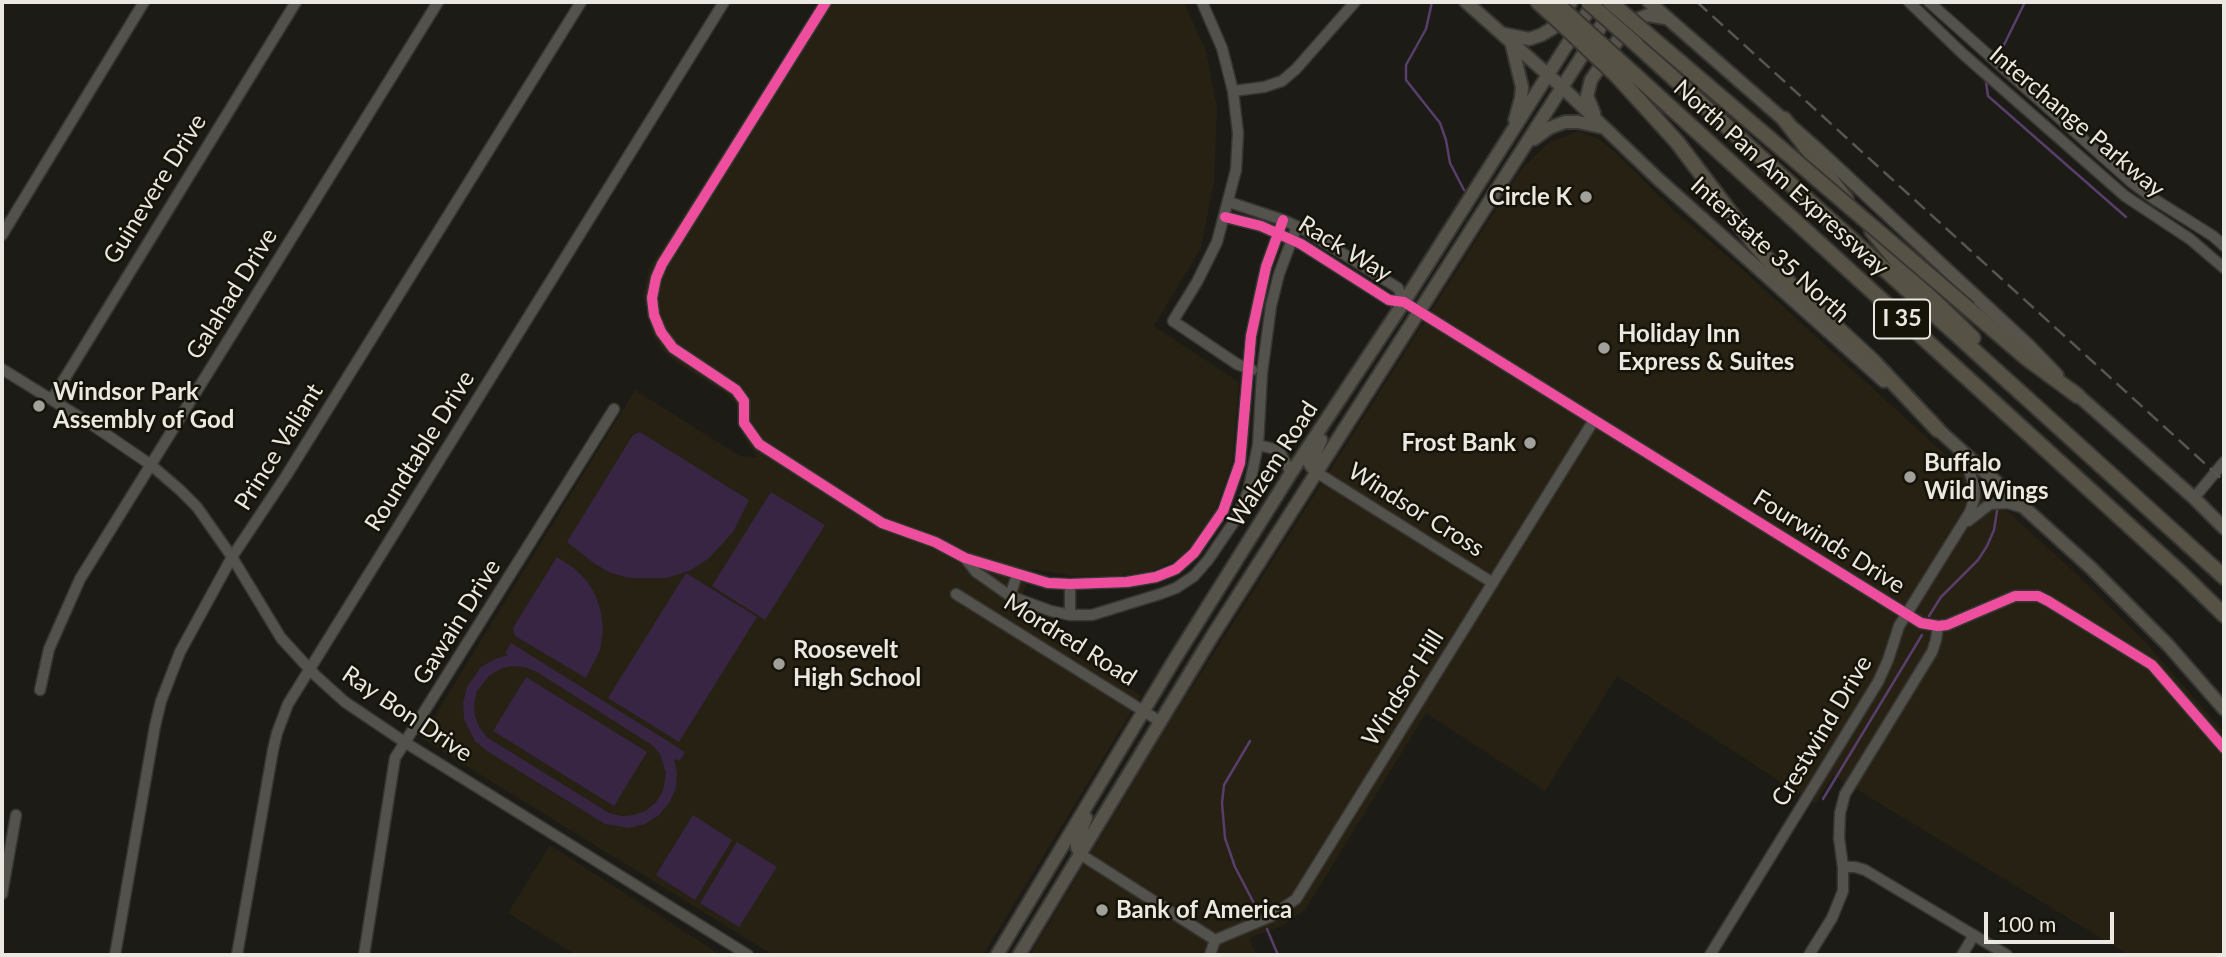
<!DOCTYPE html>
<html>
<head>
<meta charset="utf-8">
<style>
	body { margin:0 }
	#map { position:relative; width:2226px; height:957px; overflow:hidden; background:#1c1b16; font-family:Lato,sans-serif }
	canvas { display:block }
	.frame { position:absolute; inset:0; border:4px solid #eae8e1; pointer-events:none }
	.scale { position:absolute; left:1984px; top:912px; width:130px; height:32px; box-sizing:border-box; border:4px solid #eae8e1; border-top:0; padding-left:9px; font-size:21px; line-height:24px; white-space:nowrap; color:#eae8e1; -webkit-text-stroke:5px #161309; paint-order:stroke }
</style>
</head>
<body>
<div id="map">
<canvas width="2226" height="957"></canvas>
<div class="frame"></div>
<div class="scale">100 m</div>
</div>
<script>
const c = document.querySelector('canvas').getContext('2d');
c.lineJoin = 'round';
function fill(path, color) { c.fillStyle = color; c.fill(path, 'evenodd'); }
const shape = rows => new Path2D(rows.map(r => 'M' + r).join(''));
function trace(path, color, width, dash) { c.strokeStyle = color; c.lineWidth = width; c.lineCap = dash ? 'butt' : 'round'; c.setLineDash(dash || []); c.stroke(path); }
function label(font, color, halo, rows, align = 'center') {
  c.font = font + ' Lato,sans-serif'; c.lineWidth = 5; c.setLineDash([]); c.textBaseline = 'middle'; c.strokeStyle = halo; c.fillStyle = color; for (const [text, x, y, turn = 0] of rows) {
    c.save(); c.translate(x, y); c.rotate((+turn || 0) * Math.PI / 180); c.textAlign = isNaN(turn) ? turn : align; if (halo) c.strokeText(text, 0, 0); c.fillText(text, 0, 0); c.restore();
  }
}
const built = shape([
	[819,2,1184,2,1206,51,1217,108,1214,182,1201,248,1154,326,1239,382,1232,463,1215,511,1184,556,1152,571,1109,577,1072,576,1033,569,1013,616,1141,696,983,955,773,955,421,738,635,390,740,456,757,457,743,436,736,404,725,393,676,362,662,350,652,333,643,296,649,269],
	[1578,131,1597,138,1615,152,1672,209,1734,262,2071,569,2149,646,2224,732,2224,955,2129,955,1833,775,1815,804,1617,676,1545,791,1426,713,1305,910,1282,926,1249,938,1257,955,1030,955,1168,725,1522,168,1550,142],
	[550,845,721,955,576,955,508,913]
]);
const green = shape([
	[640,432,749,500,733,532,709,558,691,570,667,578,630,578,611,573,595,564,567,542,633,435],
	[771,492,825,525,765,620,712,586],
	[557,557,574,568,587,581,596,596,601,612,603,630,600,650,586,678,515,636,513,628],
	[686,573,757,617,679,742,608,698],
	[511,643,685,752,680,761,674,759,677,772,676,788,669,803,659,815,645,824,629,828,605,824,487,751,475,741,464,719,463,703,467,687,481,667,495,659,508,655,505,653],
	[512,666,525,667,537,672,652,745,660,754,666,773,663,791,656,802,646,811,634,815,622,816,609,813,488,738,480,728,475,716,474,704,477,691,489,676,500,669],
	[526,677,647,752,614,806,493,731],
	[693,815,732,840,695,900,656,875],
	[737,842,777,867,739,927,700,903]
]);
const stream = shape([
	[1432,2,1426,29,1406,65,1406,80,1440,123,1446,140,1450,163,1464,190],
	[2001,51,2025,2],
	[1986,82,1988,96,2126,217],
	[1929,616,1941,597,1978,560,1987,546,1994,530,1997,511],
	[1250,741,1224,785,1222,803,1225,838,1235,867,1258,911],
	[1823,799,1922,635],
	[1267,929,1278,955]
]);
const minor = shape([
	[826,2,662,264,656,278,652,298,654,315,661,332,673,348,736,390,744,401,744,423,759,444,882,523,935,542,965,558,1048,583,1070,584,1127,582,1156,577,1176,569,1194,553,1223,511,1240,463,1251,336,1266,267,1283,220],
	[1202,2,1222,48,1233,91,1238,133,1236,170,1217,242,1197,282,1173,321,1237,364,1252,370],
	[1909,2,1963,54,2125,196,2190,239,2224,268],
	[1929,2,2131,182,2154,199,2213,236,2224,246],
	[1233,91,1264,87,1282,81,1296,69,1355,2],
	[1229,202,1283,220,1305,230,1398,288,1404,302],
	[1225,217,1261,226,1301,244,1389,300,1404,302,1921,623,1938,626,1947,625,2015,596,2038,596,2048,601,2152,665,2224,748],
	[2,235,144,2],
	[2,369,91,424,151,465,180,490,197,507,232,557,281,638,315,675,345,702,406,743,748,955],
	[52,399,296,2],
	[1258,445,1279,450,1291,473],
	[1316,472,1493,583],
	[2194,498,2224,462],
	[1968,521,1990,504,2007,503,2024,508],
	[965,558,976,572,1010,596,1051,611,1070,615,1092,615,1160,594,1176,588,1194,576,1208,560,1236,519,1248,492,1258,445,1262,373,1271,306,1279,274,1297,226],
	[1070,584,1070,615],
	[956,594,1161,722],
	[1010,596,1017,575],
	[40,690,49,649,80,579,438,2],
	[1080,854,1215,940],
	[1843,867,1855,867,1865,870,2007,955],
	[2,894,16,815],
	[1215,940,1272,916,1296,899,1594,420],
	[115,955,155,726,161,701,180,652,232,557,286,476,581,2],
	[237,955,273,750,277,733,288,704,724,2],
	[364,955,395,758,614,409],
	[1210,955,1215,940],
	[1710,955,1878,682,1888,660,1899,626,1970,512,1975,496,1974,485,1963,453],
	[1809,955,1832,918,1843,891,1843,867,1839,838,1840,813,1845,794,1932,652,1936,640,1938,626],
	[1962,955,1974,935]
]);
const major = shape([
	[1466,2,1563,88,1657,178,1884,381],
	[1649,2,1816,148,2028,345,2057,375],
	[1504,34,1529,39,1541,35,1553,28,1571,2],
	[1512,45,1522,87,1521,98,1515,120],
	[1594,113,1587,96,1591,80,1630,22,1648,15,1665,18],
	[1534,139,1549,128,1565,122,1578,122,1601,127],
	[2072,390,2194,498,2224,528],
	[1932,424,2091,568,2168,645,2224,709],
	[1316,472,1310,464,1321,440],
	[1080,854,1077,847,1077,840,1086,818],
	[997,955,1173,662,1291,473,1404,302,1594,2],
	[1019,955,1211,638,1610,12]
]);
const highway = shape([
	[1538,2,1550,13],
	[1636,44,2224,577],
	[1623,64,2181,573,2224,615],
	[1617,76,1677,142,1755,245,1790,284,1873,361,1938,430],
	[1784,119,1846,199],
	[1872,231,1910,277,1973,338],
	[1969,309,2025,357,2078,396]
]);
const rail = shape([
	[1697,2,2224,481]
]);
const highwayBridge = shape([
	[1588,2,1636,44],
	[1610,2,1969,309],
	[1557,4,1623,64],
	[1550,13,1617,76]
]);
const cycleway = shape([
	[826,2,662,264,656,278,652,298,654,315,661,332,673,348,736,390,744,401,744,423,759,444,882,523,935,542,965,558,1048,583,1070,584,1127,582,1156,577,1176,569,1194,553,1223,511,1240,463,1251,336,1266,267,1283,220],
	[1225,217,1261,226,1301,244,1389,300,1404,302,1921,623,1938,626,1947,625,2015,596,2038,596,2048,601,2152,665,2224,748]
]);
const markers = [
	[1586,197,7,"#a2a09a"],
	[1604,348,7,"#a2a09a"],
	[39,406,7,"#a2a09a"],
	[1530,443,7,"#a2a09a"],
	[1910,477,7,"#a2a09a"],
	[779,664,7,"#a2a09a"],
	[1102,910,7,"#a2a09a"]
];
const shields = [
	[1902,319,56]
];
const shieldNames = [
	["I 35",1902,319]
];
const streetNames = [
	["Interchange Parkway",2077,122,40],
	["North Pan Am Expressway",1781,178,42],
	["Guinevere Drive",155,189,-58],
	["Rack Way",1345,249,31],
	["Interstate 35 North",1770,250,42],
	["Galahad Drive",232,294,-58],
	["Prince Valiant",279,447,-58],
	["Roundtable Drive",420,451,-58],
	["Walzem Road",1273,464,-57],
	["Windsor Cross",1416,510,32],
	["Fourwinds Drive",1829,542,32],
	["Gawain Drive",457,622,-58],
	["Mordred Road",1070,640,32],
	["Windsor Hill",1403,688,-58],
	["Ray Bon Drive",407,714,34],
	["Crestwind Drive",1822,731,-59]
];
const poiNames = [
	["Circle K",1572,197,"right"],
	["Holiday Inn",1618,334],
	["Express & Suites",1618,362],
	["Windsor Park",53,392],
	["Assembly of God",53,420],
	["Frost Bank",1516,443,"right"],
	["Buffalo",1924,463],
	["Wild Wings",1924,491],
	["Roosevelt",793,650],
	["High School",793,678],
	["Bank of America",1116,910]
];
fill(built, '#262113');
fill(green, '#372543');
trace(stream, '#583e6b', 2.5);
trace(minor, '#373632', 13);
trace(major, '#373632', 16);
trace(highway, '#373632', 18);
trace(minor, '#53524d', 10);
trace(major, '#56534b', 12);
trace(highway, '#575246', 14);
trace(rail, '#575652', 2.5, [14, 7]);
trace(highwayBridge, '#373632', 18, []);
trace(highwayBridge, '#575246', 14);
trace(cycleway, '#ef4d9e', 10);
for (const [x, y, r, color] of markers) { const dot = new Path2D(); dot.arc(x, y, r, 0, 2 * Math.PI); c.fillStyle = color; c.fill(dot); trace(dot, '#161309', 2.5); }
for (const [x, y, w] of shields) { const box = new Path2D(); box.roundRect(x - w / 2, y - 19.5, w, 39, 5); c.fillStyle = '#161309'; c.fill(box); trace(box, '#eae8e1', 2); }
label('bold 23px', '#eae8e1', null, shieldNames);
label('24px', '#eae8e1', '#161309', streetNames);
label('bold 24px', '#eae8e1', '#161309', poiNames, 'left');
</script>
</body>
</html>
